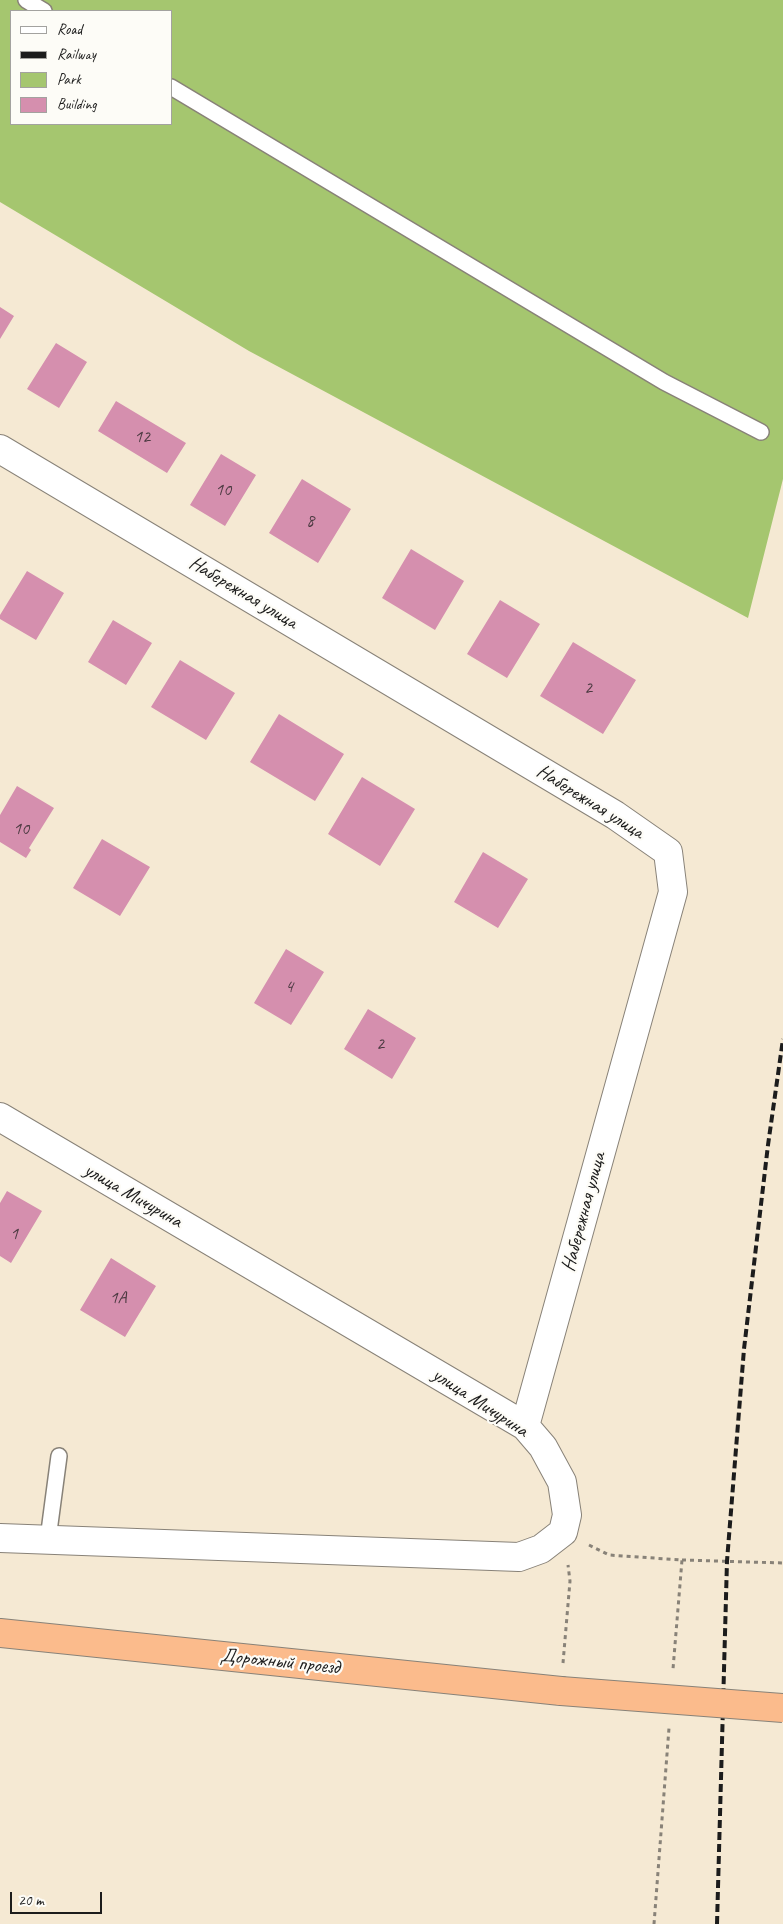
<!DOCTYPE html>
<html>
<head>
<meta charset="utf-8">
<style>
	body { margin:0 }
	#map { position:relative; width:783px; height:1924px; overflow:hidden; background:#f5e9d3; font-family:Caveat,sans-serif }
	canvas { display:block }
	.legend { position:absolute; left:10px; top:10px; width:162px; height:115px; box-sizing:border-box; background:#fdfcf7; border:1px solid #a3a29f; margin:0; padding:6px 9px; list-style:none; font-size:15px; color:#1c1c1c }
	.legend li { display:flex; align-items:center; gap:10px; height:25px }
	.legend b { width:25px; border:1px solid #a3a29f }
	.scale { position:absolute; left:10px; top:1892px; width:92px; height:22px; box-sizing:border-box; border:2px solid #1c1c1c; border-top:0; padding-left:6px; font-size:15px; line-height:18px; white-space:nowrap; color:#1c1c1c; -webkit-text-stroke:4px #fdfcf7; paint-order:stroke }
</style>
</head>
<body>
<div id="map">
<canvas width="783" height="1924"></canvas>
<ul class="legend">
<li><b style="height:6px;background:#fff"></b>Road</li>
<li><b style="height:6px;background:#1c1c1c"></b>Railway</li>
<li><b style="height:14px;background:#a5c66f"></b>Park</li>
<li><b style="height:14px;background:#d58fae"></b>Building</li>
</ul>
<div class="scale">20 m</div>
</div>
<script>
const c = document.querySelector('canvas').getContext('2d');
c.lineJoin = 'round';
function fill(path, color) { c.fillStyle = color; c.fill(path, 'evenodd'); }
const shape = rows => new Path2D(rows.map(r => 'M' + r).join(''));
function trace(path, color, width, dash) { c.strokeStyle = color; c.lineWidth = width; c.lineCap = dash ? 'butt' : 'round'; c.setLineDash(dash || []); c.stroke(path); }
function label(font, color, halo, rows, align = 'center') {
  c.font = font + ' Caveat,sans-serif'; c.lineWidth = 4.5; c.setLineDash([]); c.textBaseline = 'middle'; c.strokeStyle = halo; c.fillStyle = color; for (const [text, x, y, turn = 0] of rows) {
    c.save(); c.translate(x, y); c.rotate((+turn || 0) * Math.PI / 180); c.textAlign = isNaN(turn) ? turn : align; if (halo) c.strokeText(text, 0, 0); c.fillText(text, 0, 0); c.restore();
  }
}
const green = shape([
	[0,0,783,0,783,479,748,618,249,351,0,202],
	[11,11,171,11,171,124,11,124]
]);
const building = shape([
	[0,307,14,316,0,339],
	[56,343,87,362,59,408,27,389],
	[116,401,186,443,167,473,98,431],
	[221,454,256,475,225,526,190,505],
	[302,479,351,509,318,563,269,533],
	[411,549,464,581,435,630,382,598],
	[27,571,64,593,36,640,0,619,0,615],
	[500,600,540,624,507,678,467,654],
	[113,620,152,643,126,685,88,662],
	[573,642,636,680,603,734,540,696],
	[180,660,235,693,206,740,151,707],
	[279,714,344,754,315,801,250,762],
	[362,777,415,809,380,866,328,834],
	[17,786,54,808,29,848,31,850,26,858,0,842,0,815],
	[102,839,150,867,120,916,73,888],
	[483,852,528,879,498,928,454,902],
	[286,949,324,972,291,1025,254,1003],
	[368,1009,416,1038,392,1079,344,1049],
	[7,1191,42,1211,11,1263,0,1256,0,1203],
	[111,1258,156,1286,125,1337,80,1310]
]);
const path = shape([
	[589,1545,609,1555,682,1560,673,1669],
	[682,1560,783,1563],
	[563,1663,570,1581,568,1565],
	[654,1924,669,1728]
]);
const service = shape([
	[26,0,44,11],
	[171,87,664,382,761,432],
	[48,1539,59,1456]
]);
const minor = shape([
	[0,449,615,815,668,852,673,892,525,1426],
	[0,1117,525,1426,543,1447,562,1482,567,1515,563,1532,541,1549,519,1557,0,1538]
]);
const trunk = shape([
	[0,1633,561,1691]
]);
const rail = shape([
	[717,1924,727,1561,744,1349,768,1145,783,1039]
]);
const trunkBridge = shape([
	[561,1691,783,1708]
]);
const numberNames = [
	["12",142,437],
	["10",223,490],
	["8",310,521],
	["2",588,688],
	["10",21,829],
	["4",289,987],
	["2",380,1044],
	["1",14,1234],
	["1А",118,1298]
];
const streetNames = [
	["Набережная улица",243,593,31],
	["Набережная улица",590,802,32],
	["улица Мичурина",133,1196,30],
	["Набережная улица",584,1212,-75],
	["улица Мичурина",480,1403,33],
	["Дорожный проезд",280,1662,6]
];
fill(green, '#a5c66f');
fill(building, '#d58fae');
trace(service, '#888278', 18);
trace(minor, '#888278', 30);
trace(trunk, '#888278', 30);
trace(path, '#888278', 3, [4, 4]);
trace(service, '#fff', 15);
trace(minor, '#fff', 28);
trace(trunk, '#fbbb8c', 28);
trace(rail, '#1c1c1c', 4, [8, 4]);
trace(trunkBridge, '#888278', 30, []);
trace(trunkBridge, '#fbbb8c', 28);
label('18px', '#4a3940', null, numberNames);
label('20px', '#1c1c1c', '#fdfcf7', streetNames);
</script>
</body>
</html>
